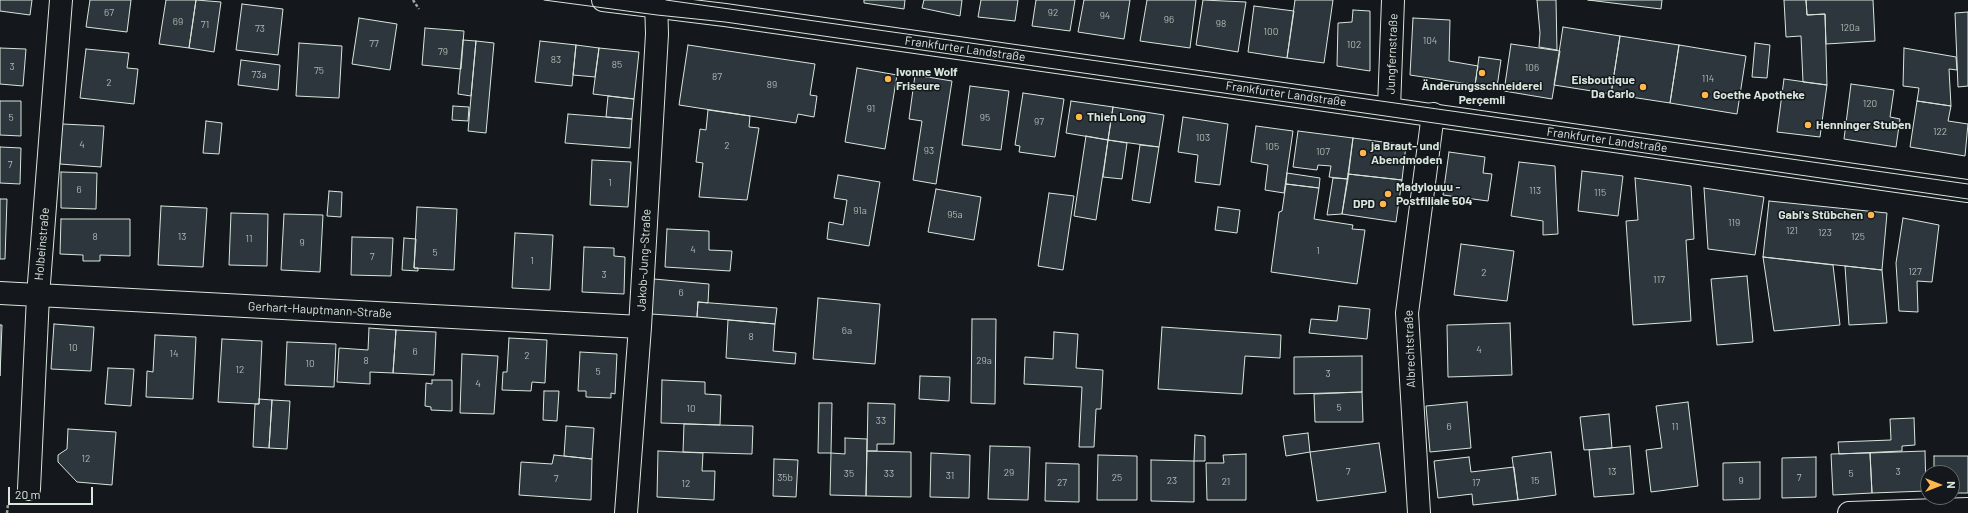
<!DOCTYPE html>
<html>
<head>
<meta charset="utf-8">
<style>
	body { margin:0 }
	#map { position:relative; width:1968px; height:513px; overflow:hidden; background:#14181c; font-family:Barlow,sans-serif }
	canvas { display:block }
	.north { position:absolute; left:1920px; top:465px; width:40px; height:40px; box-sizing:border-box; background:#14181c; border:1px solid #626a69; border-radius:50%; rotate:90deg; font-size:11px; font-weight:700; line-height:16px; text-align:center; color:#d8e6dc }
	.north::after { content:''; display:block; margin:auto; width:14px; height:18px; background:#ffb74d; clip-path:polygon(50% 0,100% 100%,50% 72%,0 100%) }
	.scale { position:absolute; left:8px; top:487px; width:85px; height:18px; box-sizing:border-box; border:2px solid #d8e6dc; border-top:0; padding-left:5px; font-size:12px; line-height:14px; white-space:nowrap; color:#d8e6dc; -webkit-text-stroke:3px #14181c; paint-order:stroke }
</style>
</head>
<body>
<div id="map">
<canvas width="1968" height="513"></canvas>
<div class="north">N</div>
<div class="scale">20 m</div>
</div>
<script>
const c = document.querySelector('canvas').getContext('2d');
c.lineJoin = 'round';
function fill(path, color) { c.fillStyle = color; c.fill(path, 'evenodd'); }
const shape = rows => new Path2D(rows.map(r => 'M' + r).join(''));
function trace(path, color, width, dash) { c.strokeStyle = color; c.lineWidth = width; c.lineCap = dash ? 'butt' : 'round'; c.setLineDash(dash || []); c.stroke(path); }
function label(font, color, halo, rows, align = 'center') {
  c.font = font + ' Barlow,sans-serif'; c.lineWidth = 3; c.setLineDash([]); c.textBaseline = 'middle'; c.strokeStyle = halo; c.fillStyle = color; for (const [text, x, y, turn = 0] of rows) {
    c.save(); c.translate(x, y); c.rotate((+turn || 0) * Math.PI / 180); c.textAlign = isNaN(turn) ? turn : align; if (halo) c.strokeText(text, 0, 0); c.fillText(text, 0, 0); c.restore();
  }
}
const building = shape([
	[0,0,32,0,30,15,0,11,0,0],
	[90,0,131,0,127,32,86,27,90,0],
	[166,0,196,0,189,48,159,44,166,0],
	[196,0,221,2,214,52,189,48,196,0],
	[864,0,905,0,904,9,864,3,864,0],
	[924,0,962,0,960,16,922,8,924,0],
	[981,0,1018,0,1015,21,978,17,981,0],
	[1036,0,1075,0,1070,31,1032,26,1036,0],
	[1084,0,1130,0,1124,39,1078,32,1084,0],
	[1147,0,1196,0,1190,48,1140,41,1147,0],
	[1203,0,1246,2,1238,52,1196,45,1203,0],
	[1295,0,1333,0,1324,63,1287,58,1295,0],
	[1537,0,1556,0,1557,50,1539,47,1540,33,1537,0],
	[1588,0,1662,0,1661,9,1588,0],
	[1784,0,1806,0,1807,15,1825,14,1827,85,1803,82,1801,36,1786,37,1784,0],
	[1806,0,1873,0,1875,41,1826,44,1825,14,1807,15,1806,0],
	[242,4,283,9,278,55,236,50,242,4],
	[1254,6,1294,11,1287,58,1248,52,1254,6],
	[1353,10,1370,11,1370,71,1337,66,1338,23,1352,22,1353,10],
	[1968,12,1968,86,1958,87,1955,13,1968,12],
	[359,18,397,24,390,70,352,64,359,18],
	[1413,18,1450,20,1449,61,1478,66,1475,85,1410,75,1413,18],
	[1563,27,1620,36,1611,94,1554,85,1563,27],
	[425,28,464,31,461,69,422,65,425,28],
	[1620,36,1679,45,1670,103,1611,94,1620,36],
	[463,40,476,41,471,96,458,94,463,40],
	[476,41,494,43,486,133,468,131,476,41],
	[540,41,576,45,572,86,535,82,540,41],
	[299,43,342,46,339,98,296,96,299,43],
	[1755,43,1770,45,1767,78,1752,77,1755,43],
	[1511,44,1560,51,1552,99,1504,91,1511,44],
	[576,45,599,48,595,77,573,75,576,45],
	[688,45,815,64,810,95,817,96,814,117,798,114,796,123,679,105,688,45],
	[1679,45,1746,56,1737,114,1670,103,1679,45],
	[0,48,26,49,23,86,0,84,0,48],
	[599,48,639,52,634,99,593,94,599,48],
	[1904,48,1956,57,1957,70,1949,69,1951,106,1917,101,1919,88,1903,86,1904,48],
	[86,49,129,53,127,68,138,69,134,104,80,98,86,49],
	[1479,57,1501,60,1497,87,1475,85,1479,57],
	[241,60,280,65,278,90,238,85,241,60],
	[857,68,897,75,885,149,845,142,857,68],
	[915,75,952,81,936,184,913,180,922,121,909,119,915,75],
	[1784,79,1827,85,1820,137,1777,132,1784,79],
	[1851,84,1894,90,1890,117,1900,119,1896,147,1844,139,1851,84],
	[970,86,1009,91,1001,150,962,145,970,86],
	[1023,93,1064,99,1055,157,1019,152,1020,146,1015,145,1023,93],
	[608,96,634,99,632,119,606,117,608,96],
	[0,101,21,101,21,136,0,135,0,101],
	[1071,101,1113,107,1108,140,1066,133,1071,101],
	[1917,101,1951,106,1948,121,1968,124,1965,156,1910,147,1917,101],
	[453,106,469,107,468,121,452,120,453,106],
	[1113,107,1164,115,1159,147,1108,140,1113,107],
	[708,110,750,116,749,127,759,128,747,200,699,197,703,163,696,162,700,129,706,130,708,110],
	[568,114,632,119,630,148,565,143,568,114],
	[1183,117,1228,124,1220,185,1195,182,1198,155,1178,152,1183,117],
	[206,121,222,123,219,154,203,153,206,121],
	[62,124,104,126,101,167,60,164,62,124],
	[1256,126,1293,131,1284,193,1265,190,1268,165,1251,162,1256,126],
	[1298,131,1353,138,1348,179,1329,177,1331,166,1318,165,1317,170,1293,167,1298,131],
	[1086,136,1108,140,1096,220,1074,216,1086,136],
	[1353,138,1406,145,1402,180,1348,174,1353,138],
	[1108,140,1127,143,1122,179,1103,177,1108,140],
	[1140,145,1159,147,1150,203,1132,200,1140,145],
	[0,147,21,148,20,184,0,183,0,147],
	[1449,152,1485,157,1483,173,1492,174,1488,201,1443,195,1449,152],
	[592,160,631,162,628,207,590,205,592,160],
	[1519,162,1555,166,1558,234,1543,235,1543,221,1511,216,1519,162],
	[1582,171,1623,176,1618,216,1578,211,1582,171],
	[61,172,97,173,96,209,61,208,61,172],
	[1287,173,1320,178,1319,188,1286,184,1287,173],
	[1348,174,1402,180,1396,222,1342,214,1348,174],
	[838,175,880,182,869,246,827,239,829,222,843,225,847,200,834,198,838,175],
	[1333,178,1348,179,1342,214,1327,215,1333,178],
	[1635,178,1691,186,1694,239,1686,240,1691,321,1633,325,1626,221,1638,220,1635,178],
	[1286,184,1319,188,1314,219,1353,225,1352,229,1365,230,1357,284,1271,272,1279,212,1282,211,1286,184],
	[1704,188,1764,197,1755,255,1708,249,1704,188],
	[936,189,981,197,974,240,928,232,936,189],
	[329,191,342,192,341,217,327,216,329,191],
	[1049,193,1074,196,1063,270,1038,266,1049,193],
	[0,199,7,199,5,259,0,259,0,199],
	[1769,201,1887,213,1882,270,1763,257,1769,201],
	[161,206,207,208,203,267,158,265,161,206],
	[417,207,457,209,454,270,414,268,417,207],
	[1218,207,1240,210,1237,233,1215,230,1218,207],
	[231,213,268,214,267,266,229,265,231,213],
	[284,214,323,215,320,272,281,270,284,214],
	[1903,218,1939,225,1932,282,1917,281,1918,312,1899,311,1896,263,1903,218],
	[61,219,130,219,130,256,100,255,100,261,83,261,83,255,60,254,61,219],
	[667,229,709,231,709,250,732,251,730,271,665,267,667,229],
	[515,233,553,235,550,290,512,288,515,233],
	[352,237,393,238,391,276,351,275,352,237],
	[404,238,416,239,414,268,418,268,418,271,402,270,404,238],
	[1461,244,1514,251,1507,301,1454,295,1461,244],
	[584,247,614,248,614,256,625,257,624,294,582,292,584,247],
	[1763,257,1833,265,1840,325,1774,331,1763,257],
	[1845,266,1882,270,1887,323,1849,325,1845,266],
	[1747,276,1753,342,1717,345,1711,279,1747,276],
	[654,279,709,284,708,303,698,302,697,317,651,314,654,279],
	[818,298,880,304,875,364,813,359,818,298],
	[698,302,777,308,775,324,697,317,698,302],
	[1339,306,1370,309,1367,339,1309,333,1311,319,1337,321,1339,306],
	[972,319,996,319,995,404,971,403,972,319],
	[728,320,775,324,773,351,796,353,795,364,726,358,728,320],
	[1510,323,1512,375,1448,377,1447,325,1510,323],
	[54,324,94,327,91,371,51,369,54,324],
	[0,325,2,325,0,376,0,325],
	[1162,327,1281,335,1280,358,1245,356,1242,394,1158,389,1162,327],
	[369,328,396,330,393,373,370,372,370,384,337,382,339,348,368,350,369,328],
	[396,330,436,332,434,375,393,373,396,330],
	[1054,332,1078,334,1076,368,1103,370,1101,409,1096,409,1094,447,1079,447,1082,387,1024,384,1025,357,1053,359,1054,332],
	[155,335,196,337,193,399,146,397,147,371,153,372,155,335],
	[509,338,547,340,545,383,532,382,531,391,502,390,503,372,507,372,509,338],
	[222,339,262,341,259,404,218,402,222,339],
	[287,342,336,344,334,387,285,385,287,342],
	[580,352,617,354,615,394,611,393,611,398,586,397,586,391,578,391,580,352],
	[462,354,498,356,494,414,460,413,462,354],
	[1362,356,1362,392,1294,394,1294,357,1362,356],
	[108,368,134,369,131,406,105,404,108,368],
	[920,376,950,377,949,401,919,399,920,376],
	[432,380,452,380,452,411,431,410,431,407,425,406,426,383,432,384,432,380],
	[662,380,705,382,705,394,721,395,720,425,661,423,662,380],
	[544,391,559,391,557,421,543,420,544,391],
	[1362,392,1363,422,1315,422,1314,394,1362,392],
	[259,399,272,400,269,448,253,447,255,404,259,404,259,399],
	[272,400,290,401,287,449,269,448,272,400],
	[1467,402,1471,448,1430,452,1426,406,1467,402],
	[1688,402,1698,486,1651,492,1646,450,1662,448,1656,406,1688,402],
	[819,403,832,403,831,453,818,453,819,403],
	[868,403,895,404,894,444,877,444,877,451,867,451,868,403],
	[1609,414,1612,448,1584,450,1580,417,1609,414],
	[1914,418,1915,445,1902,446,1902,451,1839,454,1838,442,1891,440,1890,419,1914,418],
	[684,424,753,426,752,454,683,452,684,424],
	[566,426,594,428,592,459,564,456,566,426],
	[68,429,116,432,112,485,77,482,58,462,58,455,67,449,68,429],
	[1308,433,1310,452,1286,456,1283,436,1308,433],
	[1195,435,1205,436,1205,461,1194,461,1195,435],
	[845,438,867,439,866,496,830,495,831,453,845,454,845,438],
	[1379,443,1386,492,1317,501,1310,452,1379,443],
	[990,446,1030,447,1028,500,988,499,990,446],
	[1630,446,1634,494,1594,497,1589,450,1630,446],
	[658,451,703,453,702,471,715,471,714,500,657,497,658,451],
	[867,451,911,452,911,497,866,496,867,451],
	[1925,451,1926,491,1872,493,1870,453,1925,451],
	[1551,452,1556,495,1518,500,1512,457,1551,452],
	[931,453,970,455,969,498,930,497,931,453],
	[1870,453,1872,493,1833,495,1831,454,1870,453],
	[1246,454,1246,500,1207,500,1206,463,1224,463,1223,455,1246,454],
	[554,455,592,459,591,500,519,495,521,462,552,464,554,455],
	[1098,455,1137,456,1137,500,1097,500,1098,455],
	[1934,456,1968,456,1968,493,1952,493,1952,473,1934,473,1934,456],
	[1469,457,1471,472,1514,467,1518,500,1473,505,1472,494,1438,498,1434,461,1469,457],
	[1816,457,1816,497,1782,498,1782,458,1816,457],
	[774,459,798,460,796,497,773,496,774,459],
	[1151,460,1194,461,1194,502,1151,501,1151,460],
	[1760,462,1760,499,1723,500,1723,463,1760,462],
	[1046,463,1079,464,1079,502,1045,501,1046,463]
]);
const path = shape([
	[413,0,419,9],
	[7,513,8,504]
]);
const street = shape([
	[1389,108,1393,0],
	[0,293,640,327],
	[29,489,38,296,61,0],
	[626,513,640,327,657,34,656,0],
	[1419,513,1407,313,1433,114],
	[1849,513,1968,509]
]);
const secondary = shape([
	[603,0,725,15,1968,191]
]);
const tram = shape([
	[544,0,657,15,725,22,1968,199],
	[666,0,1968,184]
]);
const markers = [
	[1482,73,4,"#ffb74d"],
	[888,79,4,"#ffb74d"],
	[1643,87,4,"#ffb74d"],
	[1705,95,4,"#ffb74d"],
	[1079,117,4,"#ffb74d"],
	[1808,125,4,"#ffb74d"],
	[1363,153,4,"#ffb74d"],
	[1388,194,4,"#ffb74d"],
	[1383,204,4,"#ffb74d"],
	[1871,215,4,"#ffb74d"]
];
const numberNames = [
	["67",109,13],
	["92",1053,13],
	["94",1105,16],
	["96",1169,20],
	["69",178,22],
	["98",1221,24],
	["71",205,25],
	["120a",1850,28],
	["73",260,29],
	["100",1271,32],
	["104",1430,41],
	["77",374,44],
	["102",1354,45],
	["79",443,52],
	["83",556,60],
	["85",617,65],
	["3",12,67],
	["106",1532,68],
	["75",319,71],
	["73a",259,75],
	["87",717,77],
	["114",1708,79],
	["2",109,83],
	["89",772,85],
	["120",1870,104],
	["91",871,109],
	["5",11,118],
	["95",985,118],
	["97",1039,122],
	["122",1940,132],
	["103",1203,138],
	["4",82,145],
	["2",727,146],
	["105",1272,147],
	["93",929,151],
	["107",1323,152],
	["7",10,165],
	["1",610,183],
	["6",79,190],
	["113",1535,191],
	["115",1600,193],
	["91a",860,211],
	["95a",955,215],
	["119",1734,223],
	["121",1792,231],
	["123",1825,233],
	["8",95,237],
	["13",182,237],
	["125",1858,237],
	["11",249,239],
	["9",302,243],
	["4",693,250],
	["1",1318,251],
	["5",435,253],
	["7",372,257],
	["1",532,261],
	["127",1915,272],
	["2",1484,273],
	["3",604,275],
	["117",1659,280],
	["6",681,293],
	["6a",847,331],
	["8",751,337],
	["10",73,348],
	["4",1479,350],
	["6",415,352],
	["14",174,354],
	["2",527,356],
	["8",366,361],
	["29a",984,361],
	["10",310,364],
	["12",240,370],
	["5",598,372],
	["3",1328,374],
	["4",478,384],
	["5",1339,408],
	["10",691,409],
	["33",881,421],
	["6",1449,427],
	["11",1675,427],
	["12",86,459],
	["7",1348,472],
	["13",1612,472],
	["3",1898,472],
	["29",1009,473],
	["35",849,474],
	["33",889,474],
	["5",1851,474],
	["31",950,476],
	["35b",785,478],
	["25",1117,478],
	["7",1799,478],
	["7",556,479],
	["23",1172,481],
	["15",1535,481],
	["9",1741,481],
	["21",1226,482],
	["27",1062,483],
	["17",1476,483],
	["12",686,484]
];
const streetNames = [
	["Frankfurter Landstraße",965,49,8],
	["Jungfernstraße",1392,54,-88],
	["Frankfurter Landstraße",1286,94,8],
	["Frankfurter Landstraße",1607,140,8],
	["Holbeinstraße",42,244,-85],
	["Jakob-Jung-Straße",644,260,-87],
	["Gerhart-Hauptmann-Straße",320,310,3],
	["Albrechtstraße",1410,349,-92]
];
const poiNames = [
	["Ivonne Wolf",896,72],
	["Friseure",896,86],
	["Eisboutique",1635,80,"right"],
	["Da Carlo",1635,94,"right"],
	["Änderungsschneiderei",1482,86,"center"],
	["Perçemli",1482,100,"center"],
	["Goethe Apotheke",1713,95],
	["Thien Long",1087,117],
	["Henninger Stuben",1816,125],
	["ja Braut- und",1371,146],
	["Abendmoden",1371,160],
	["Madylouuu -",1396,187],
	["Postfiliale 504",1396,201],
	["DPD",1375,204,"right"],
	["Gabi's Stübchen",1863,215,"right"]
];
fill(building, '#2c363c');
trace(building, '#d8e6dc', 1);
trace(street, '#d8e6dc', 24);
trace(secondary, '#d8e6dc', 24);
trace(path, '#9da8a2', 2.5, [3, 2]);
trace(street, '#14181c', 22);
trace(secondary, '#14181c', 22);
trace(tram, '#d8e6dc', 1);
for (const [x, y, r, color] of markers) { const dot = new Path2D(); dot.arc(x, y, r, 0, 2 * Math.PI); c.fillStyle = color; c.fill(dot); trace(dot, '#14181c', 1.5); }
label('10px', '#adbab4', null, numberNames);
label('12px', '#d8e6dc', '#14181c', streetNames);
label('bold 12px', '#d8e6dc', '#14181c', poiNames, 'left');
</script>
</body>
</html>
